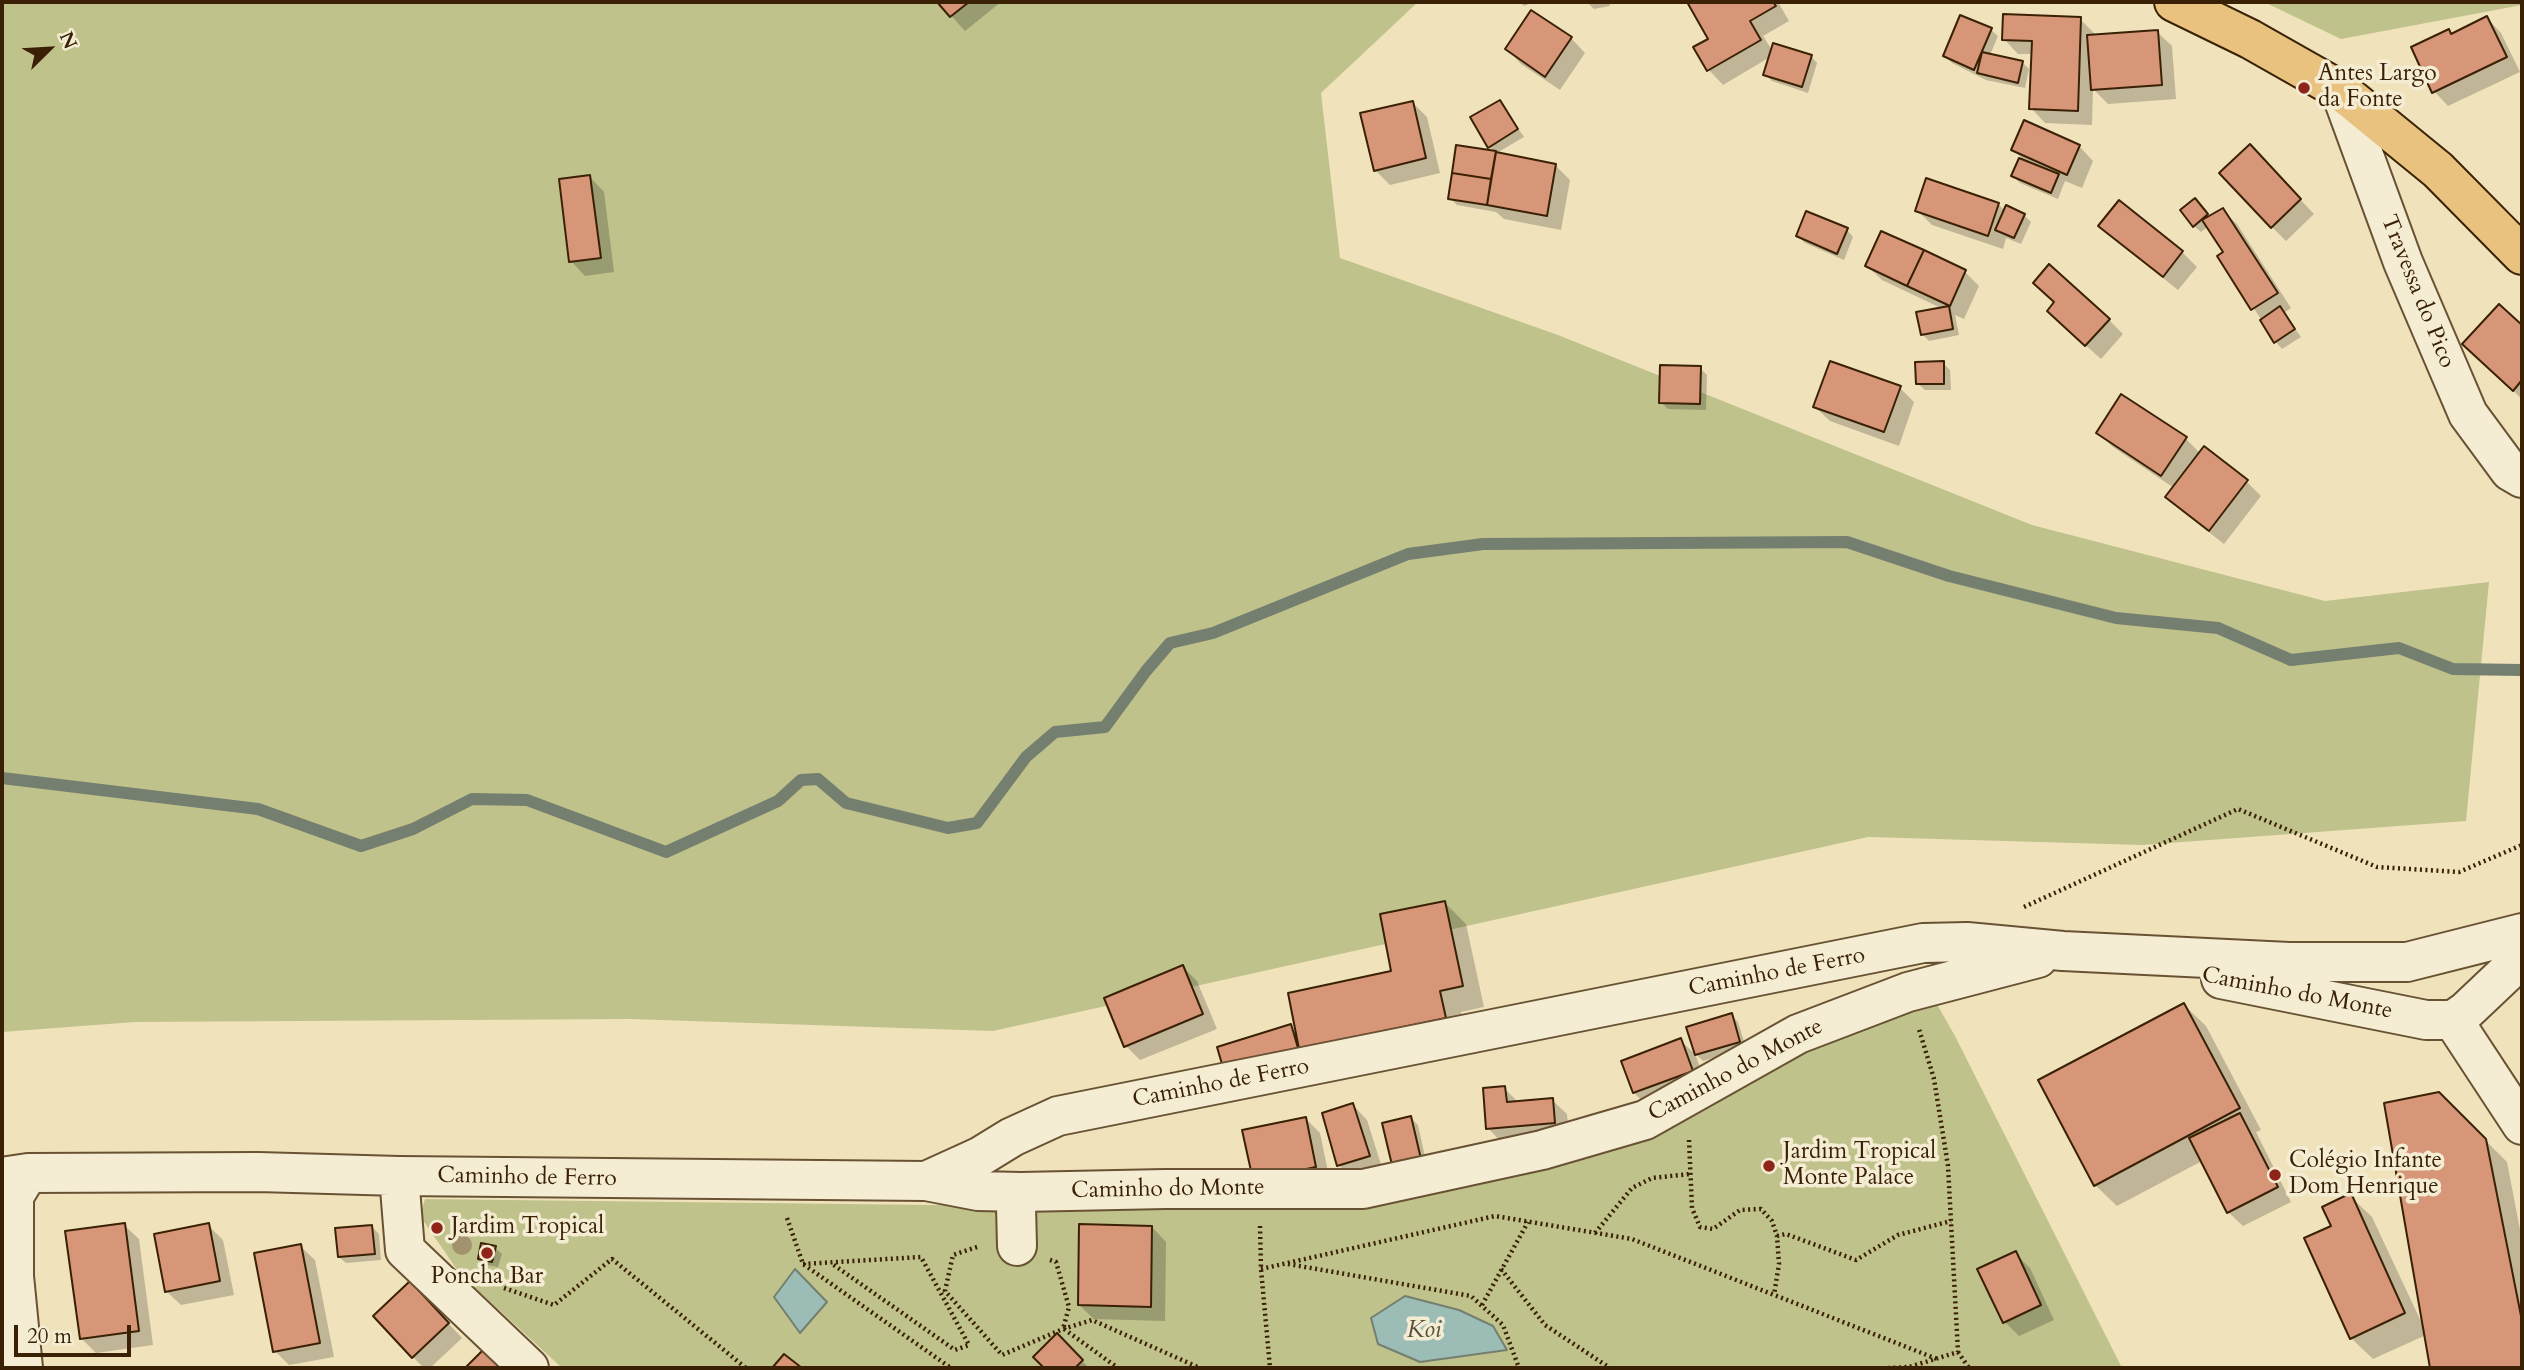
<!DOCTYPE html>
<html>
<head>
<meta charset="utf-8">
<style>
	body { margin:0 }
	#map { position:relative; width:2524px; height:1370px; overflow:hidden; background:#f0e3bc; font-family:Cardo,serif }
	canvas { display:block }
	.frame { position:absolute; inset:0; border:4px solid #3a2105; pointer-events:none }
	.north { position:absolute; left:14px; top:14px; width:70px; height:70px; -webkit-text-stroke:5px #f5edd3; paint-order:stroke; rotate:66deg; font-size:19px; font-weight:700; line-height:28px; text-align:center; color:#3a2105 }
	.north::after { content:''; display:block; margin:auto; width:24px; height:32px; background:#3a2105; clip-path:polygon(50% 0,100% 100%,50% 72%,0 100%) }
	.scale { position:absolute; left:14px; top:1325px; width:117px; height:32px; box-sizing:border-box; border:4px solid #3a2105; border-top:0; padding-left:9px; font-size:21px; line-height:24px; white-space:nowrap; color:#3a2105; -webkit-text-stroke:5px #f5edd3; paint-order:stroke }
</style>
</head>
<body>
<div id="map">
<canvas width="2524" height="1370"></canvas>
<div class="frame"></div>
<div class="north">N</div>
<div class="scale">20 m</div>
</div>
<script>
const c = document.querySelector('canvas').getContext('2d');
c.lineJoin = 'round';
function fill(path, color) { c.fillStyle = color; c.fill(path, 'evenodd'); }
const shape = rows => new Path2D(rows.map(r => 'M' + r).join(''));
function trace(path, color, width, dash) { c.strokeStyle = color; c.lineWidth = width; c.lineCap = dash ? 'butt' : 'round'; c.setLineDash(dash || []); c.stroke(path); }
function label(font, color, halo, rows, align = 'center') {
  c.font = font + ' Cardo,serif'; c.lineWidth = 7; c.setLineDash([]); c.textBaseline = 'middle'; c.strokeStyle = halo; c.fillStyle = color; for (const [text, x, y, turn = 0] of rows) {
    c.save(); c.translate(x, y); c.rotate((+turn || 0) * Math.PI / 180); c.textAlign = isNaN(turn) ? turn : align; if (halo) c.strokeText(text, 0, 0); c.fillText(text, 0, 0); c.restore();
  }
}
const green = shape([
	[2,2,1418,2,1321,93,1340,258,1558,335,2032,525,2325,601,2489,582,2466,821,2142,845,1868,837,993,1031,630,1019,135,1022,2,1032],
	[2264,2,2522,2,2522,5,2341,39],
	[1930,992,1955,1036,2122,1368,562,1368,460,1274,420,1216,425,1199,1016,1206,1385,1199,1790,1047]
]);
const water = shape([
	[795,1269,827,1302,800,1333,774,1297,795,1269],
	[1405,1296,1459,1310,1493,1326,1507,1350,1420,1362,1378,1344,1371,1318,1405,1296]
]);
const shadow = shape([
	[939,2,1001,2,965,31],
	[1520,2,1535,2,1524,6],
	[1587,2,1609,2,1610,6,1594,9],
	[1689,2,1778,2,1789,21,1763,36,1772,50,1811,56,1817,63,1808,93,1772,81,1765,74,1770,57,1723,85,1709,70,1695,48,1711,39],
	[2487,18,2501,33,2520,72,2448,106,2434,91,2449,31,2452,35],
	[2080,19,2094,33,2094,36,2157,32,2172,46,2176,99,2108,104,2093,89,2092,125,2045,123,2031,108,2033,54,2018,54,2004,39],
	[1991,30,1998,36,1990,55,2022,62,2029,69,2025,88,1986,80,1952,63,1945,56],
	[1571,38,1585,53,1560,90,1521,64,1507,49],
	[1412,102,1427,117,1440,173,1390,185,1375,170],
	[1500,102,1524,137,1495,154,1555,165,1570,180,1561,230,1504,219,1496,212,1457,205,1450,198,1458,147,1496,153,1489,147],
	[2079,146,2093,161,2082,188,2065,181,2058,199,2020,183,2013,176,2021,157,2013,150],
	[2264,161,2314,214,2286,241,2272,227],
	[590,177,604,192,614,272,585,276,571,261],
	[2119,202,2182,252,2197,267,2178,290,2115,240,2101,225],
	[1998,204,2005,211,2024,215,2031,222,2021,244,2006,238,2003,249,1932,225,1917,210],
	[2201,207,2210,217,2222,210,2237,224,2291,308,2284,313,2301,337,2282,349,2276,342,2219,256,2225,252,2209,226,2201,232,2194,226],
	[1847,230,1853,237,1844,260,1805,243,1798,236],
	[1867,266,1965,272,1979,286,1964,319,1955,315,1959,335,1929,341,1922,334,1943,309,1882,280],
	[2056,303,2109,320,2123,334,2101,359,2063,325],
	[2499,306,2522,328,2522,399,2479,358],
	[1943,363,1950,370,1951,390,1925,390,1918,384],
	[1700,368,1707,375,1706,410,1668,409,1661,402],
	[1900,388,1914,402,1899,446,1830,421,1815,407],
	[2098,433,2186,439,2201,454,2205,449,2247,482,2261,496,2224,544,2182,511,2167,497,2174,488,2113,447],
	[1445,903,1466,924,1484,1007,1461,1012,1466,1039,1240,1084,1290,1026,1298,1034,1393,973],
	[1183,967,1197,981,1217,1029,1140,1060,1126,1046],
	[2184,1005,2206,1026,2261,1130,2256,1132,2291,1202,2243,1226,2228,1212,2202,1161,2117,1206,2095,1185],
	[1731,1015,1738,1022,1746,1048,1703,1061,1696,1054],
	[1680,1040,1695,1054,1707,1085,1649,1107,1634,1093,1623,1062],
	[1504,1088,1519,1103,1552,1100,1567,1114,1569,1137,1502,1143,1488,1128],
	[2439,1094,2507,1162,2522,1240,2522,1368,2431,1368,2426,1335,2373,1359,2351,1338,2333,1227,2350,1196,2372,1217,2425,1330],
	[1353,1105,1367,1120,1383,1171,1353,1180,1339,1165],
	[1411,1118,1418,1125,1427,1166,1393,1165],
	[1306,1119,1320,1133,1330,1181,1269,1194],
	[124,1225,139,1239,153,1345,96,1353,81,1338],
	[208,1225,223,1240,234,1295,181,1305,166,1291],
	[372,1227,379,1234,381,1260,346,1263,339,1257],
	[1152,1227,1166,1242,1165,1321,1094,1319,1079,1305],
	[300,1246,315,1260,334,1357,289,1365,275,1351],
	[495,1248,502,1254,498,1267,487,1265,480,1258],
	[2015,1253,2030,1268,2054,1320,2019,1336,2005,1322],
	[424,1297,462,1338,430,1368,424,1368,413,1357],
	[1057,1335,1089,1368,1047,1368,1036,1357]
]);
const stream = shape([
	[2,778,258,809,361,846,413,829,472,799,527,800,666,852,778,801,801,780,818,779,846,803,948,828,977,823,1026,757,1055,732,1105,727,1146,671,1170,643,1213,633,1408,554,1483,544,1847,542,1949,576,2116,618,2218,628,2291,660,2399,648,2453,669,2522,670]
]);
const building = shape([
	[937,2,969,2,950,17,937,2],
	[1687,2,1773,2,1776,6,1750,21,1761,40,1707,71,1693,47,1708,39,1687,2],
	[1531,10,1572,37,1545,77,1505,49,1531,10],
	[2003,14,2081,17,2078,111,2029,109,2032,41,2002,40,2003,14],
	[1960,15,1992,28,1974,70,1943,56,1960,15],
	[2487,16,2507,57,2432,93,2411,47,2449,29,2451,34,2487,16],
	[2158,30,2162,85,2091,90,2087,35,2158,30],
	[1773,43,1812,55,1802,87,1763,75,1773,43],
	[1982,52,2023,61,2018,83,1977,73,1982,52],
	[1500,100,1518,129,1488,148,1470,117,1500,100],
	[1413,101,1426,158,1374,171,1360,113,1413,101],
	[2024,120,2080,145,2067,175,2011,150,2024,120],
	[2250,144,2301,199,2271,228,2219,173,2250,144],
	[1456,145,1496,151,1491,179,1452,173,1456,145],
	[1496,152,1556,164,1547,216,1487,205,1496,152],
	[2019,158,2059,174,2051,193,2011,176,2019,158],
	[1452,173,1491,179,1487,205,1448,199,1452,173],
	[590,175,601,258,569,262,559,179,590,175],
	[1926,178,1999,203,1988,236,1915,211,1926,178],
	[2195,198,2208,214,2193,227,2180,210,2195,198],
	[2119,200,2183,251,2163,277,2098,226,2119,200],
	[2006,205,2025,214,2014,238,1995,230,2006,205],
	[2223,208,2278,293,2251,310,2217,256,2223,252,2202,220,2223,208],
	[1806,211,1848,228,1837,254,1796,236,1806,211],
	[1881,231,1924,250,1907,286,1865,266,1881,231],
	[1924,250,1966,270,1950,306,1907,286,1924,250],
	[2049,264,2110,319,2085,346,2047,311,2054,302,2033,283,2049,264],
	[2499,304,2522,325,2522,380,2513,391,2462,344,2499,304],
	[1949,306,1953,329,1921,335,1916,312,1949,306],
	[2280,306,2295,329,2274,343,2260,320,2280,306],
	[1830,361,1901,386,1884,432,1813,407,1830,361],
	[1944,361,1944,384,1916,384,1915,362,1944,361],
	[1660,365,1701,366,1700,404,1659,403,1660,365],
	[2121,394,2187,437,2161,476,2096,433,2121,394],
	[2204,446,2248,480,2209,531,2165,497,2204,446],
	[1445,901,1463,986,1440,991,1446,1018,1299,1049,1288,993,1391,971,1380,914,1445,901],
	[1183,965,1203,1014,1124,1047,1104,998,1183,965],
	[2184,1003,2240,1108,2094,1186,2038,1080,2184,1003],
	[1732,1013,1740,1042,1695,1055,1686,1027,1732,1013],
	[1291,1024,1298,1048,1224,1071,1217,1047,1291,1024],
	[1681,1038,1693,1071,1633,1093,1621,1061,1681,1038],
	[1505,1086,1507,1102,1553,1098,1555,1123,1486,1129,1483,1088,1505,1086],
	[2439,1092,2486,1139,2522,1321,2522,1368,2430,1368,2384,1103,2439,1092],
	[1353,1103,1370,1156,1337,1166,1322,1113,1353,1103],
	[2240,1113,2278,1187,2227,1213,2189,1138,2240,1113],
	[1411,1116,1421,1159,1392,1165,1382,1123,1411,1116],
	[1306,1117,1316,1167,1253,1180,1242,1130,1306,1117],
	[2351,1193,2405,1313,2350,1339,2304,1238,2331,1226,2322,1207,2351,1193],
	[125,1223,139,1331,80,1339,65,1231,125,1223],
	[209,1223,220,1281,165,1292,154,1234,209,1223],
	[1079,1224,1152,1226,1151,1307,1078,1305,1079,1224],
	[372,1225,375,1254,338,1257,335,1228,372,1225],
	[481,1243,496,1246,492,1262,478,1259,481,1243],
	[301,1244,320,1343,273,1352,254,1253,301,1244],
	[2016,1251,2041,1305,2003,1323,1977,1269,2016,1251],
	[410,1281,449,1323,412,1358,373,1316,410,1281],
	[1057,1333,1083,1360,1075,1368,1044,1368,1033,1357,1057,1333],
	[483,1350,501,1368,465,1368,483,1350],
	[784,1354,802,1368,772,1368,784,1354]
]);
const path = shape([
	[2024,907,2238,809,2377,867,2459,872,2522,845],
	[1689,1140,1692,1208,1700,1227,1713,1229,1740,1210,1761,1209,1772,1221,1777,1236,1779,1264,1774,1295],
	[787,1218,803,1264,951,1368],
	[1260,1226,1261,1269,1270,1368],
	[1595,1233,1632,1188,1652,1178,1690,1174],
	[1777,1236,1786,1234,1856,1260,1898,1235,1951,1221],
	[977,1247,953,1255,945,1291,1002,1355,1063,1329,1092,1320,1200,1368],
	[1050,1260,1056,1262,1069,1307,1063,1329],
	[803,1264,921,1257,969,1345,955,1350,831,1263],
	[1288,1264,1471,1296,1503,1325,1519,1368],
	[1261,1269,1495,1216,1632,1239,1937,1359],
	[1501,1269,1545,1325,1610,1368],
	[504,1288,554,1305,612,1259,746,1368],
	[1482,1305,1528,1222],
	[1064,1329,1118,1368],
	[1958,1352,1969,1368],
	[1888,1368,1909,1367,1958,1352,1948,1166,1934,1079,1919,1029]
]);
const minor = shape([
	[2340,90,2403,262,2468,414,2510,471,2522,478],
	[2221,979,2426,1020,2453,1020],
	[2453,1020,2522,1125],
	[2453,1020,2466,1011,2522,958],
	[399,1176,405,1250,529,1368],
	[2,1177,28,1173,258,1172,399,1176,926,1181,981,1156,1012,1137,1058,1116,1923,943,1967,942,2063,951,2289,962,2407,962,2522,933],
	[926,1181,978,1191,1021,1192,1165,1189,1363,1189,1542,1150,1645,1120,1798,1034,1908,992,2038,958],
	[1017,1246,1016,1206,1021,1192],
	[23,1368,14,1276,14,1196,28,1173]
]);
const major = shape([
	[2174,2,2250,39,2340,90,2438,170,2522,255]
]);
const trees = [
	[462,1245]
];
const markers = [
	[2304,88,7,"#8f2418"],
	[1769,1166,7,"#8f2418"],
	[2275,1175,7,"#8f2418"],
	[437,1228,7,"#8f2418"],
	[487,1253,7,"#8f2418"]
];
const poiNames = [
	["Antes Largo",2318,75],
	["da Fonte",2318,101],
	["Jardim Tropical",1783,1153],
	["Monte Palace",1783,1179],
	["Colégio Infante",2289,1162],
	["Dom Henrique",2289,1188],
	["Jardim Tropical",451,1228],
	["Poncha Bar",487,1278,"center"]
];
const streetNames = [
	["Travessa do Pico",2417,292,68],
	["Caminho de Ferro",1777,973,-11],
	["Caminho do Monte",2297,994,11],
	["Caminho do Monte",1736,1071,-28],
	["Caminho de Ferro",1221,1084,-11],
	["Caminho de Ferro",527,1178,1],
	["Caminho do Monte",1168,1190,-1]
];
const waterNames = [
	["Koi",1424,1331]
];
fill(green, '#c0c28c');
fill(water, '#9bbdb6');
trace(water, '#747f6f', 2);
fill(shadow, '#0003');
trace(stream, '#747f6f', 12);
fill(building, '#d79678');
trace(building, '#3a2105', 2);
trace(minor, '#685233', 42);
trace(major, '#3a2105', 42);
trace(path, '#3a2105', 4.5, [2, 3.5]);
trace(minor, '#f5edd3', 38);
trace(major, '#e8c27e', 38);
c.fillStyle = '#a2936e';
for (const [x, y] of trees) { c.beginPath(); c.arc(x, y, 10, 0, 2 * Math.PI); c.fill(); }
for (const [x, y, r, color] of markers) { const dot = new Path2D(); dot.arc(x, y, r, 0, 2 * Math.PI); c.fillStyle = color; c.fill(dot); trace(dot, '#f5edd3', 2.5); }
label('23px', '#3a2105', '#f5edd3', poiNames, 'left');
label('23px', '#3a2105', '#f5edd3', streetNames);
label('italic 24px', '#57503a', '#f5edd3', waterNames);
</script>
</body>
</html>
